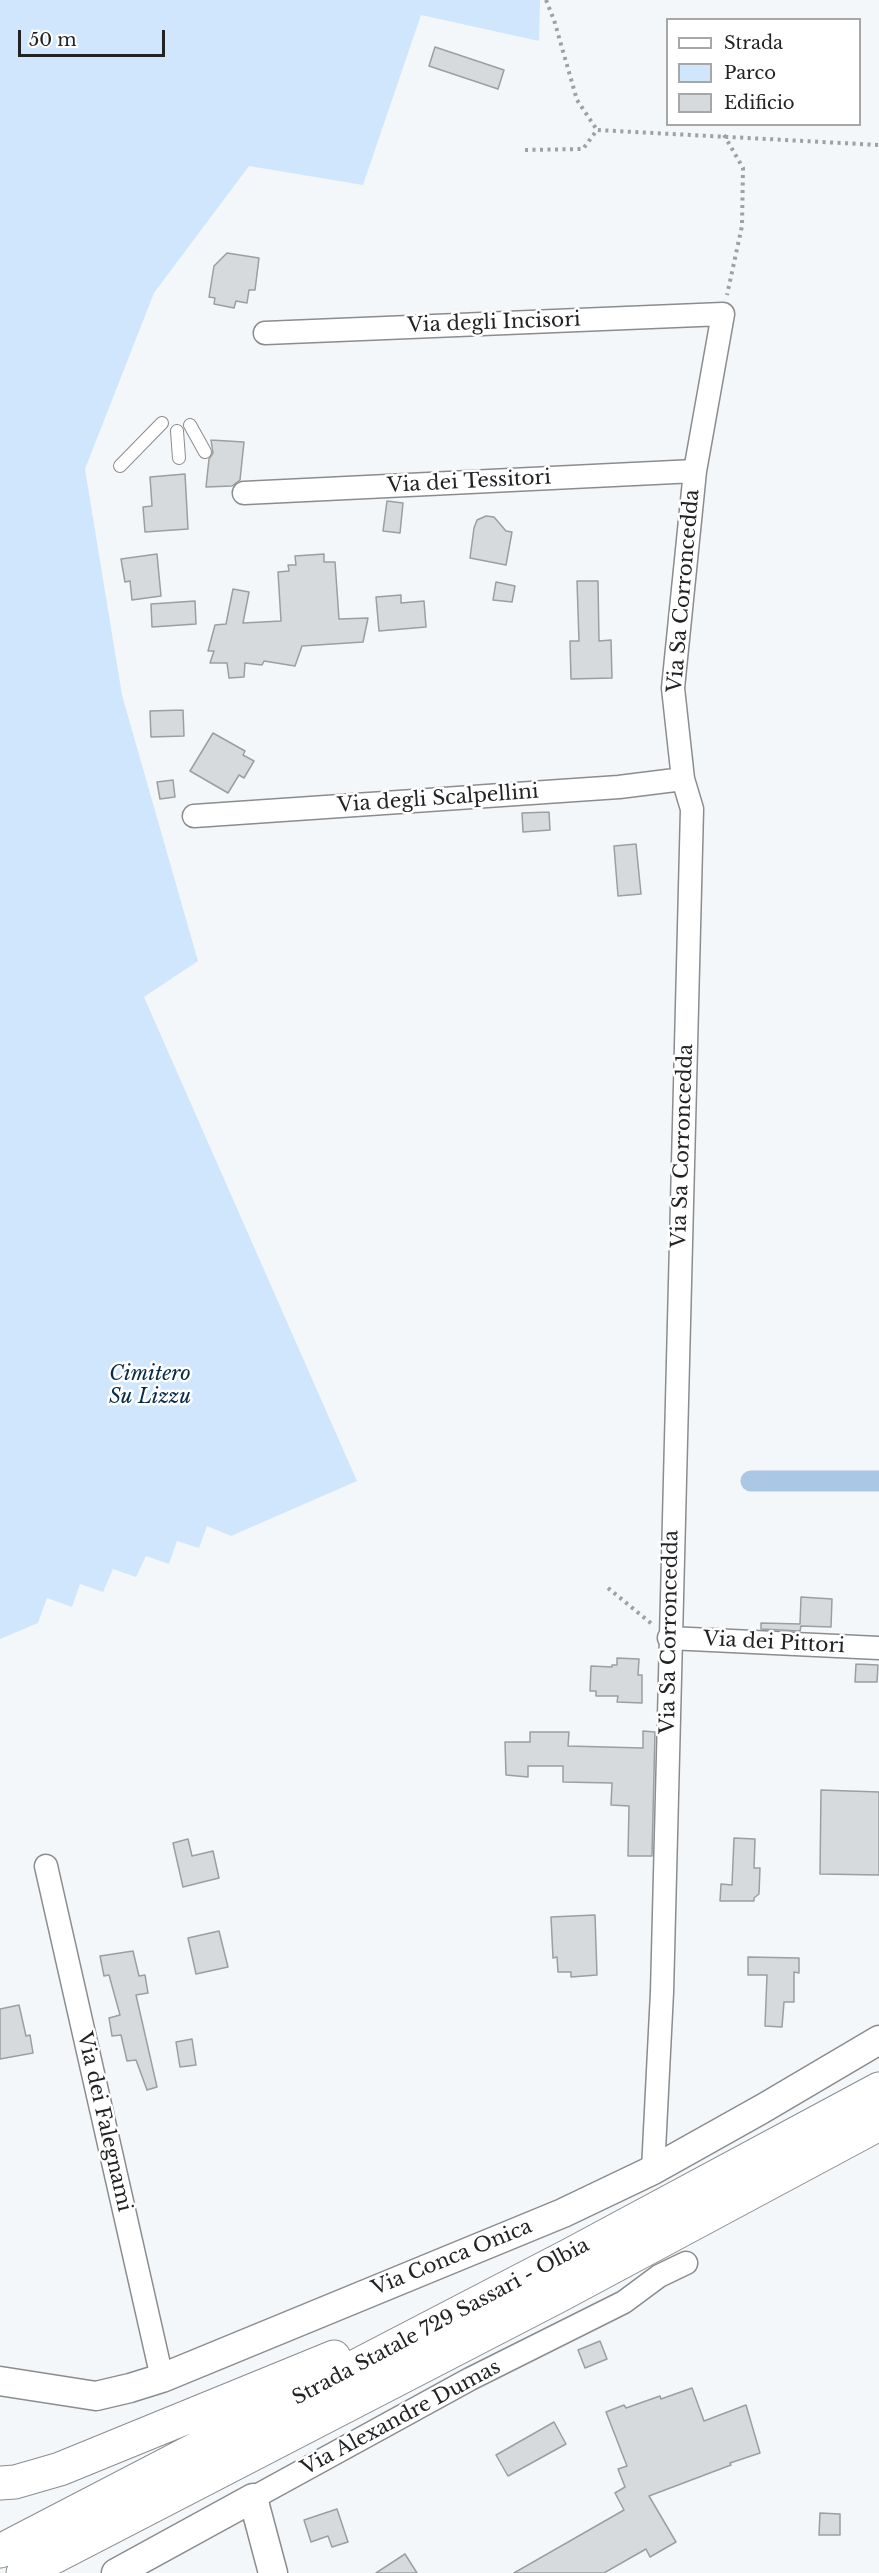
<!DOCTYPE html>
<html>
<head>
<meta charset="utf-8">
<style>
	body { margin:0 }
	#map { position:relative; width:879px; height:2573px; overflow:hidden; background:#f4f7f9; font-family:"Libre Baskerville",serif }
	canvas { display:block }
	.legend { position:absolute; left:666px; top:18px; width:195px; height:108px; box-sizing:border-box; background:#fff; border:2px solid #a7a7a7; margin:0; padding:8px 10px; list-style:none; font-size:18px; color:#222324 }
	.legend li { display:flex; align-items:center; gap:12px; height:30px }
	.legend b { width:30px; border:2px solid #a7a7a7 }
	.scale { position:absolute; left:18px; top:30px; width:147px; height:27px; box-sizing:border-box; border:3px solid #222324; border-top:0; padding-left:8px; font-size:18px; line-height:21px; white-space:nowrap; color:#222324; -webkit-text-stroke:4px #fff; paint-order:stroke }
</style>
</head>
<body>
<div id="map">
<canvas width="879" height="2573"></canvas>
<ul class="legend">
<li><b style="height:8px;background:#fff"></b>Strada</li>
<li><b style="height:16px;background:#d0e6fd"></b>Parco</li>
<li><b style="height:16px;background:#d7dadc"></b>Edificio</li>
</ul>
<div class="scale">50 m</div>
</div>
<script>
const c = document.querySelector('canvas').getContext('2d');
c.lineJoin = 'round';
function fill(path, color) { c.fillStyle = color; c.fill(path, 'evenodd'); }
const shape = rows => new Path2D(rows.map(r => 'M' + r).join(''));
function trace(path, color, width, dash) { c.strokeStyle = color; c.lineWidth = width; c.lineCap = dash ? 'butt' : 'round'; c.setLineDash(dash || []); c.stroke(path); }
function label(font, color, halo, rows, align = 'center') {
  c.font = font + ' "Libre Baskerville",serif'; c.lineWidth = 5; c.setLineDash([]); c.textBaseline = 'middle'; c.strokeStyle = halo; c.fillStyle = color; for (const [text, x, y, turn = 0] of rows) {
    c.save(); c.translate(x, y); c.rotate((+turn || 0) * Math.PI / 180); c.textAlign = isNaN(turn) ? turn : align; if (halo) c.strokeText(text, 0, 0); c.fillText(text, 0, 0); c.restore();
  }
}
const green = shape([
	[0,0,540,0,539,41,421,15,363,185,249,166,154,293,85,469,122,695,198,961,144,997,357,1481,231,1536,207,1526,199,1548,177,1541,169,1564,146,1556,136,1577,113,1569,103,1592,80,1584,72,1607,47,1598,38,1623,0,1639]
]);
const canal = shape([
	[751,1481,879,1481]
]);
const building = shape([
	[435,47,504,70,498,89,429,66,435,47],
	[227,253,259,258,255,290,249,290,247,303,236,301,234,308,214,304,215,298,209,297,214,266,227,253],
	[211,440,244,442,240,480,232,486,206,487,209,459,213,453,211,440],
	[185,474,188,529,145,532,143,507,152,506,150,477,185,474],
	[387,501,403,503,400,533,383,531,387,501],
	[486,516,494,517,506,531,512,532,506,565,470,558,474,528,477,520,486,516],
	[157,554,161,596,132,600,130,581,125,582,121,559,157,554],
	[324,554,324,562,335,562,339,619,368,618,363,642,302,646,295,666,264,661,262,665,245,663,244,677,229,678,227,663,210,663,214,651,208,651,215,625,226,624,233,589,249,592,243,623,281,621,278,572,289,571,288,565,296,565,295,556,324,554],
	[577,581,598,581,599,641,611,640,612,678,571,679,570,641,579,641,577,581],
	[496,582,515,586,512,602,493,600,496,582],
	[401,595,401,603,424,601,426,627,379,631,376,597,401,595],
	[195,601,196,624,152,627,151,604,195,601],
	[183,710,184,736,151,737,150,711,183,710],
	[213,733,245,751,243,755,254,761,244,778,239,775,228,793,190,771,213,733],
	[173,780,175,797,160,799,157,782,173,780],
	[549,812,550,830,523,832,522,813,549,812],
	[636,844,641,894,618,896,614,846,636,844],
	[801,1597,832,1599,831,1627,801,1626,800,1631,761,1629,761,1623,800,1624,801,1597],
	[617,1658,639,1659,638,1675,642,1675,642,1703,617,1702,618,1696,596,1696,596,1691,590,1691,591,1666,612,1667,612,1665,617,1665,617,1658],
	[856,1664,878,1665,877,1682,855,1682,856,1664],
	[643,1731,655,1732,652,1856,628,1856,629,1806,611,1805,612,1783,563,1782,563,1766,528,1766,528,1777,506,1775,505,1742,530,1742,530,1732,569,1732,568,1746,643,1748,643,1731],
	[821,1790,879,1792,879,1875,820,1874,821,1790],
	[734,1838,755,1839,754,1868,760,1868,759,1894,754,1898,754,1901,720,1901,721,1884,732,1885,734,1838],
	[188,1839,192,1856,213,1851,219,1878,183,1887,173,1843,188,1839],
	[595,1915,597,1975,571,1977,571,1972,558,1972,557,1957,553,1958,551,1917,595,1915],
	[219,1931,228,1967,196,1974,188,1938,219,1931],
	[133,1951,139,1976,145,1975,148,1993,136,1995,157,2087,147,2090,136,2060,127,2061,121,2035,112,2036,109,2018,120,2015,109,1975,104,1976,100,1956,133,1951],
	[748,1957,799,1958,799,1973,794,1972,794,2002,784,2002,782,2027,765,2026,767,1975,748,1975,748,1957],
	[19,2005,26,2036,30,2035,33,2053,0,2059,0,2009,19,2005],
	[192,2039,196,2065,180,2067,176,2042,192,2039],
	[600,2341,607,2359,585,2368,578,2350,600,2341],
	[692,2388,704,2421,746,2405,760,2453,730,2463,731,2465,649,2496,676,2542,650,2557,646,2549,604,2573,514,2573,624,2510,615,2493,625,2487,618,2469,627,2466,606,2412,624,2405,626,2408,660,2396,661,2399,692,2388],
	[554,2422,566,2444,508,2476,496,2455,554,2422],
	[337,2509,348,2542,332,2547,328,2536,311,2542,304,2520,337,2509],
	[820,2513,840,2514,840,2535,819,2535,820,2513],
	[405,2554,417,2573,376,2573,405,2554]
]);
const path = shape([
	[546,0,554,20,577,100,597,130],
	[724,135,743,168,742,226,727,295],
	[525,150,583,149,597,130,879,145],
	[608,1588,652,1624]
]);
const service = shape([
	[190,425,205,452],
	[177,431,179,458],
	[120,466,162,423]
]);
const minor = shape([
	[265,333,723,314,695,471,673,688,683,779,692,809,662,1992,653,2170],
	[244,493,695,471],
	[194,816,619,787,683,779],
	[669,1638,879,1648],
	[46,1866,162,2378],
	[253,2498,470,2379,624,2302,659,2276,686,2263]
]);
const tertiary = shape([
	[0,2381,96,2396,130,2388,162,2378,563,2213,653,2170,762,2109,879,2040],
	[116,2573,253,2498,273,2573]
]);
const trunk = shape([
	[0,2483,15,2482,60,2469,334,2357],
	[0,2551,570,2255,879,2089],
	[23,2573,560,2295,879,2124]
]);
const streetNames = [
	["Via degli Incisori",494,323,-2],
	["Via dei Tessitori",469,482,-3],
	["Via Sa Corroncedda",684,591,-85],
	["Via degli Scalpellini",438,799,-4],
	["Via Sa Corroncedda",683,1146,-88],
	["Via Sa Corroncedda",670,1632,-89],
	["Via dei Pittori",774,1643,3],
	["Via dei Falegnami",104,2122,77],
	["Via Conca Onica",452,2258,-22],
	["Strada Statale 729 Sassari - Olbia",441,2322,-28],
	["Via Alexandre Dumas",401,2418,-28]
];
const parkNames = [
	["Cimitero",150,1374],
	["Su Lizzu",150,1397]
];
fill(green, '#d0e6fd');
trace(canal, '#aac8e6', 21);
fill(building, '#d7dadc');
trace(building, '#9c9ea0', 1.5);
trace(service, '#8a8c8e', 14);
trace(minor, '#8a8c8e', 25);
trace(tertiary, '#8a8c8e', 31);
trace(trunk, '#8a8c8e', 35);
trace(path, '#9ea0a2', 4, [3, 4.5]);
trace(service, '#fff', 12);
trace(minor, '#fff', 22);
trace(tertiary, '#fff', 28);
trace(trunk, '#fff', 33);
label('20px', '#222324', '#fff', streetNames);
label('italic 20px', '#082b49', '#fff', parkNames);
</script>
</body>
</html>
